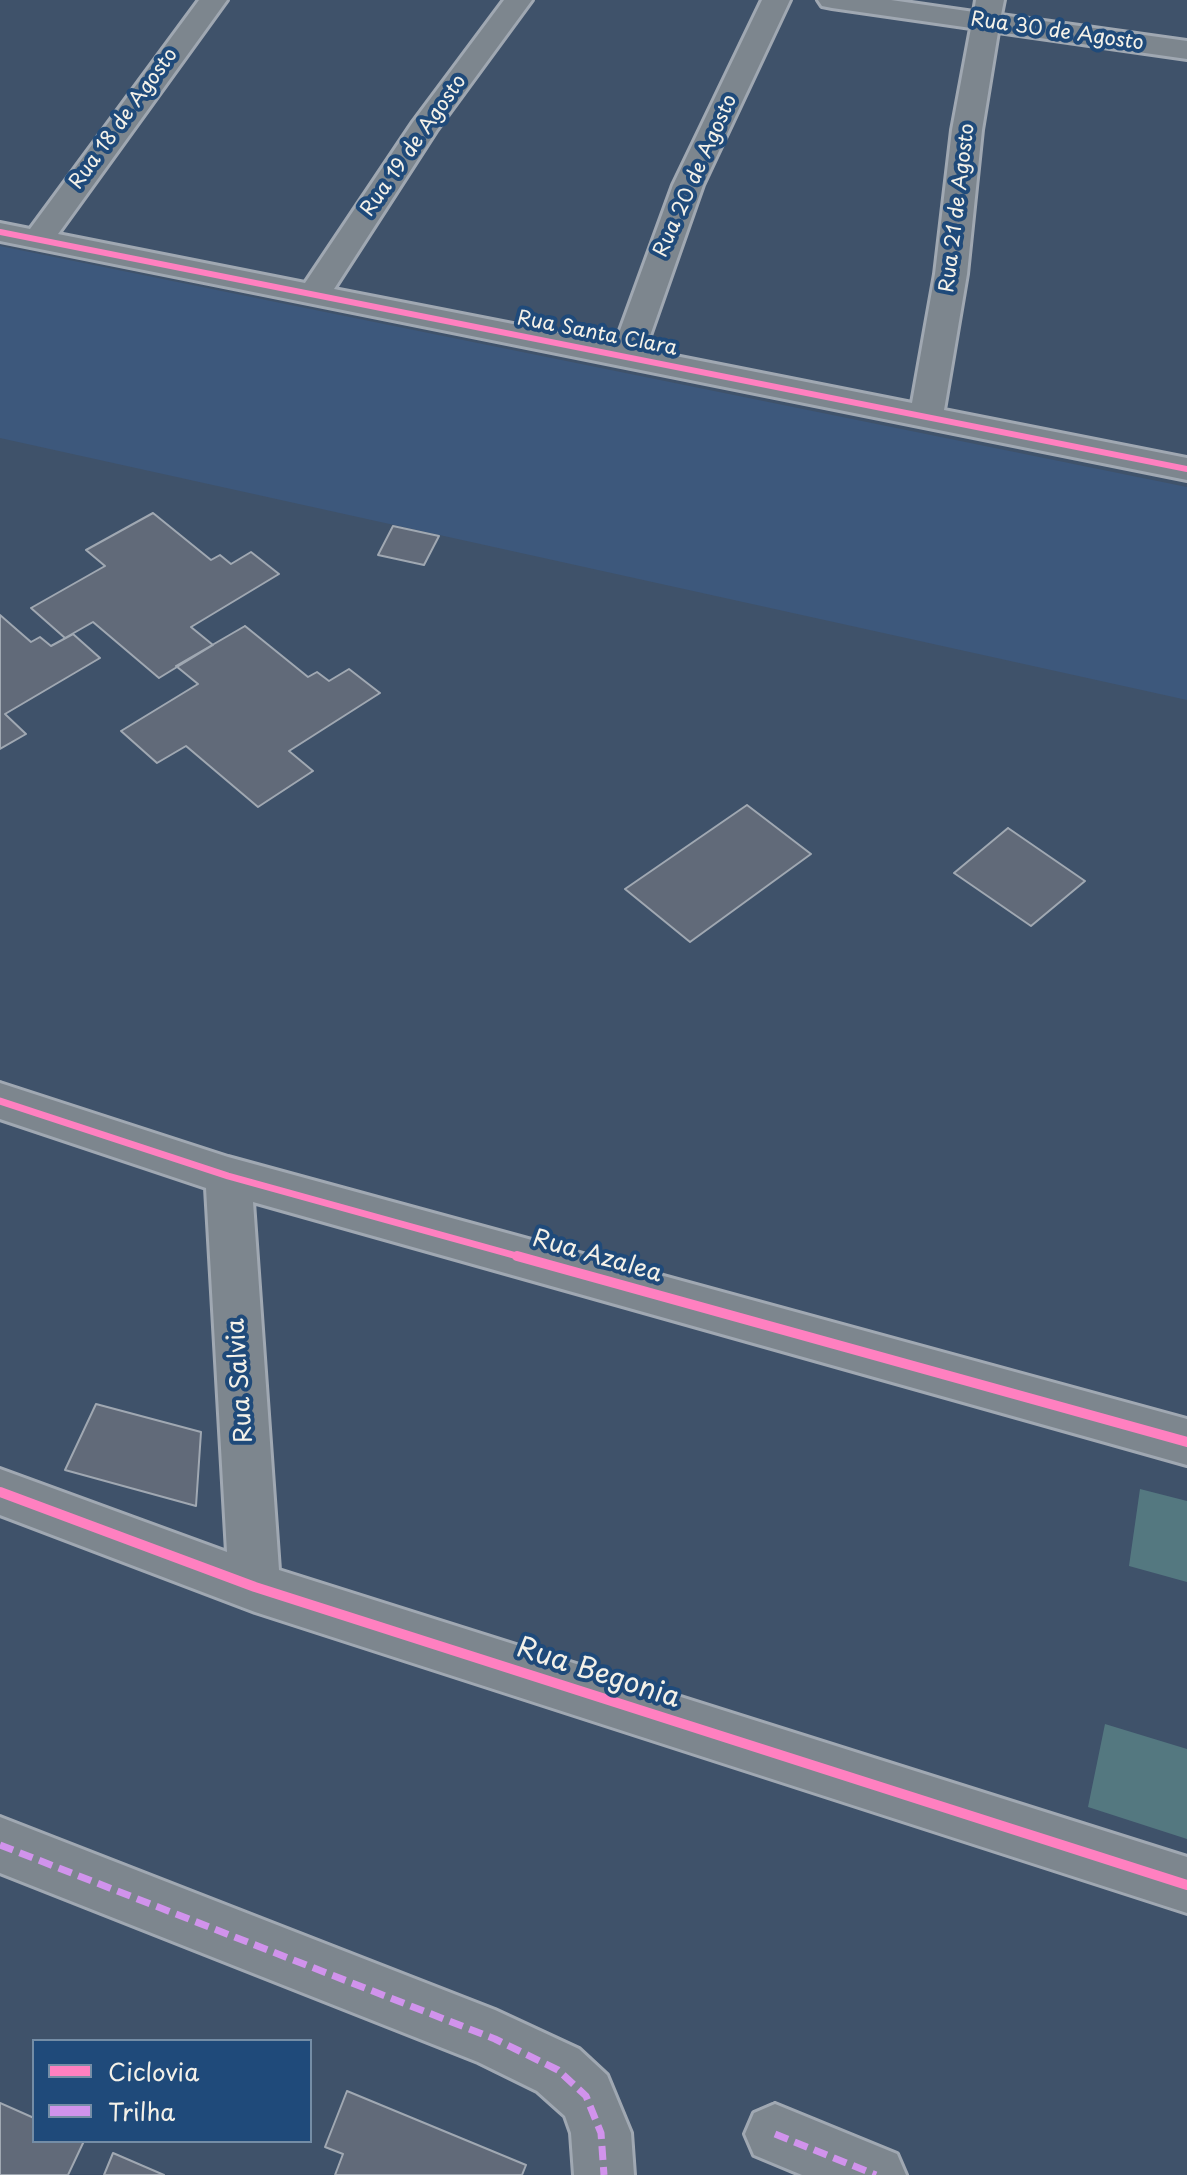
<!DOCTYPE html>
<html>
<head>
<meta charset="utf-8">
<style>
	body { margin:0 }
	#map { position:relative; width:1187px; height:2175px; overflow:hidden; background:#3f526a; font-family:"Playpen Sans",sans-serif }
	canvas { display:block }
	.legend { position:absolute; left:32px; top:2039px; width:280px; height:104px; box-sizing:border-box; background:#1f4a7a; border:2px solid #748da6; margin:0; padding:10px 14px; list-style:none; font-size:24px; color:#f4f1e8 }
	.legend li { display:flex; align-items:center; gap:16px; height:40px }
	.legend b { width:40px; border:2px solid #748da6 }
</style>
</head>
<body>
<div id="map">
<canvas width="1187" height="2175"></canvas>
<ul class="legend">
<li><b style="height:10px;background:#ff80c0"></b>Ciclovia</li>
<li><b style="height:10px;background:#d193ec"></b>Trilha</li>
</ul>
</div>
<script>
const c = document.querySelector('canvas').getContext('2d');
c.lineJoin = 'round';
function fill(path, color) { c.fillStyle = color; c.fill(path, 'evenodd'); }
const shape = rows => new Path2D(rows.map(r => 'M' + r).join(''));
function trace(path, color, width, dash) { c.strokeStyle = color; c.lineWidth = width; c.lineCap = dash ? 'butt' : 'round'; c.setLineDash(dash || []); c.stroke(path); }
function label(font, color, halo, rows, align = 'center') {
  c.font = font + ' "Playpen Sans",sans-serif'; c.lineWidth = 8; c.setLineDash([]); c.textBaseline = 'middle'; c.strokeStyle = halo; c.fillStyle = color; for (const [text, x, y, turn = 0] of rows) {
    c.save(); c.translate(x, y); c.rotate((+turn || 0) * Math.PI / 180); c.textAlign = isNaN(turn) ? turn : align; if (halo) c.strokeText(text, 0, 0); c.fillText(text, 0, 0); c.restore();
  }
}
const built = shape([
	[0,246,1187,487,1187,700,0,438]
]);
const green = shape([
	[1140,1489,1187,1501,1187,1582,1129,1566],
	[1105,1724,1187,1749,1187,1839,1088,1807]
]);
const building = shape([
	[153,513,211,560,220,555,231,564,251,552,279,574,191,627,213,645,159,678,93,622,65,638,31,608,105,566,86,550,153,513],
	[393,526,439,536,424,565,378,555,393,526],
	[0,615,31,642,40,637,51,646,73,634,100,658,5,714,26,734,0,749,0,615],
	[245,626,308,677,317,672,329,681,349,669,380,693,289,751,313,771,258,807,186,746,157,763,121,731,198,684,176,666,245,626],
	[747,805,811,854,690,942,625,889,747,805],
	[1008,828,1085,881,1031,926,954,873,1008,828],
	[96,1404,201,1432,196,1506,65,1470,96,1404],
	[347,2091,526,2165,522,2175,335,2175,343,2154,325,2147,347,2091],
	[0,2103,34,2118,34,2141,84,2141,68,2175,0,2175,0,2103],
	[113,2153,164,2175,104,2175,113,2153]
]);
const minor = shape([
	[199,0,227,0,58,234,305,283,413,122,504,0,532,0,436,131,334,289,615,344,673,185,762,0,790,0,703,185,645,350,912,403,935,274,952,130,971,28,832,8,822,6,818,0,891,0,974,12,976,0,1004,0,1001,15,1187,41,1187,59,998,32,982,130,967,274,944,410,1187,458,1187,480,0,241,0,223,30,229,199,0],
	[0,1083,228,1157,1187,1419,1187,1465,253,1202,279,1570,1187,1857,1187,1913,255,1612,0,1515,0,1469,227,1552,206,1188,0,1119,0,1083],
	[0,1817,495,2010,579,2049,607,2075,631,2133,634,2175,574,2175,571,2133,565,2116,537,2091,478,2062,0,1873,0,1817],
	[775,2104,897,2154,906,2175,802,2175,754,2155,745,2134,754,2113,775,2104]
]);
const quiet = shape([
	[0,1845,495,2039,558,2070,586,2096,601,2133,604,2175],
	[775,2134,876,2175]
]);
const cyclewayFar2 = shape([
	[0,232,1187,469]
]);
const cyclewayFar1 = shape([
	[0,1101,228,1176,524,1258]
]);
const cycleway = shape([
	[517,1256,1187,1442],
	[0,1492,255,1587,1187,1885]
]);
const farStreetnames = [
	["Rua 30 de Agosto",1057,32,8],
	["Rua 18 de Agosto",124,119,-54],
	["Rua 19 de Agosto",414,146,-55],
	["Rua 20 de Agosto",696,176,-66],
	["Rua 21 de Agosto",958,208,-83],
	["Rua Santa Clara",597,334,11]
];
const streetNames = [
	["Rua Azalea",597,1257,16],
	["Rua Salvia",241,1381,-94]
];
const nearStreetnames = [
	["Rua Begonia",598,1674,18]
];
fill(built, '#3d587c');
fill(green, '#547880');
fill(building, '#616a79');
trace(building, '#a0a8b2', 2);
trace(minor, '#a0a8b2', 6);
fill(minor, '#7d868e');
trace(quiet, '#d193ec', 7, [14, 7]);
trace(cyclewayFar2, '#ff80c0', 6);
trace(cyclewayFar1, '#ff80c0', 7);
trace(cycleway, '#ff80c0', 10);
label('20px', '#f4f1e8', '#1f4a7a', farStreetnames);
label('24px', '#f4f1e8', '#1f4a7a', streetNames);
label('28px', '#f4f1e8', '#1f4a7a', nearStreetnames);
</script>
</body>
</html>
